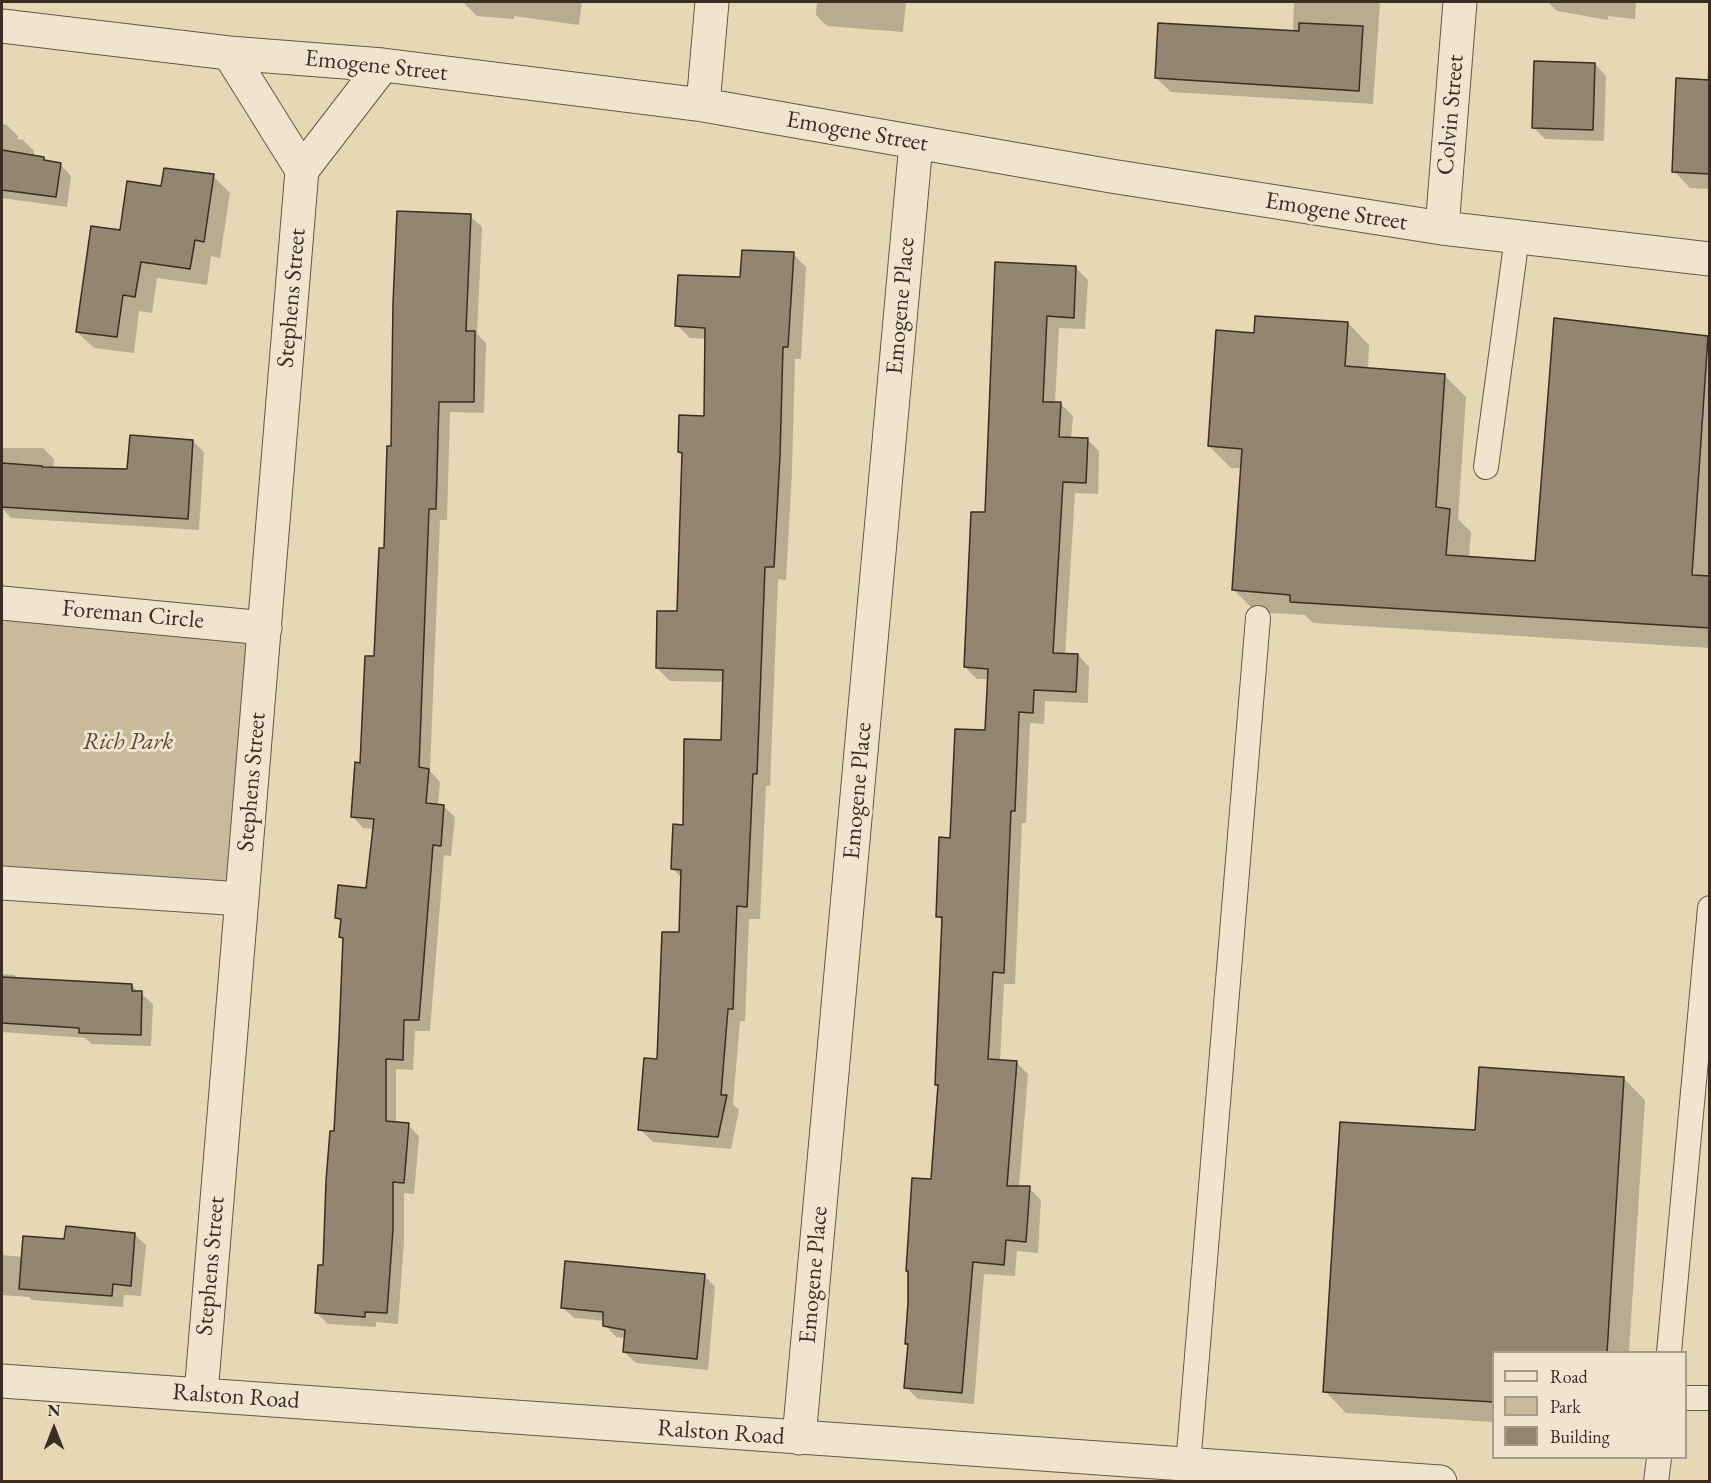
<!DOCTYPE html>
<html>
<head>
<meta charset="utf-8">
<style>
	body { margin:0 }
	#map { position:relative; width:1711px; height:1483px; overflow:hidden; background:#e6d7b5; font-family:"EB Garamond",serif }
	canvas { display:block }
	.frame { position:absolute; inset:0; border:3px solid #392d24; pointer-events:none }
	.legend { position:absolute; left:1492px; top:1351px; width:195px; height:108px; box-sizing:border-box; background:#efe5cf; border:2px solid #a69b8b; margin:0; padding:8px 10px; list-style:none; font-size:18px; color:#392d24 }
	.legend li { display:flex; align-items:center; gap:12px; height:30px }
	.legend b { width:30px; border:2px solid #a69b8b }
	.north { position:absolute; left:24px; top:1399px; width:60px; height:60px; -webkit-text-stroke:4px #efe5cf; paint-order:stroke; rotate:0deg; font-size:16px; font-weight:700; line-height:24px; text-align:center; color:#392d24 }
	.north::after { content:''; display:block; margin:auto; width:21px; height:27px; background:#392d24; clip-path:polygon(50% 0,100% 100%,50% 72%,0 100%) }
</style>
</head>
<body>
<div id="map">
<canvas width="1711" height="1483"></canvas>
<div class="frame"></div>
<ul class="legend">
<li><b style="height:8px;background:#efe5cf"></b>Road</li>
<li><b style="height:16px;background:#c9ba9c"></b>Park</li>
<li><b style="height:16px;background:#93856f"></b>Building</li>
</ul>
<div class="north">N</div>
</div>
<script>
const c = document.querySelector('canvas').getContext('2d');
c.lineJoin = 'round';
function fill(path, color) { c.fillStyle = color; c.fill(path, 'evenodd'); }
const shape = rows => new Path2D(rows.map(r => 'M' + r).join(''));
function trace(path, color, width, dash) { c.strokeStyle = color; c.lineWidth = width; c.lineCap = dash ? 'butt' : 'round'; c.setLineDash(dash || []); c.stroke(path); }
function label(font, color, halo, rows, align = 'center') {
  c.font = font + ' "EB Garamond",serif'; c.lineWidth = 6; c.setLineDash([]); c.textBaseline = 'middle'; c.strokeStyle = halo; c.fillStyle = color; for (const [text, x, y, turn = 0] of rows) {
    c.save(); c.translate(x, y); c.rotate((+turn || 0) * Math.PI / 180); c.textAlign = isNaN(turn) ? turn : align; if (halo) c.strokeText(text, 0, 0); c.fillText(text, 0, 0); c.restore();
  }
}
const green = shape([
	[2,603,265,628,242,899,2,883]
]);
const shadow = shape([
	[463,2,582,2,579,25,514,16,514,19,477,16],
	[817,2,906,2,903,32,827,26,816,15],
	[1294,2,1395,2,1395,3,1380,2,1373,104,1171,92,1156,78,1293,32],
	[1548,2,1636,2,1635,19,1608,16,1608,20,1557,11],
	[1595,64,1606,76,1604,141,1545,139,1534,128],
	[1708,68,1710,68,1710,189,1690,188,1674,171,1707,81],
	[2,124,7,125,18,136,17,139,23,140,34,151,34,157,60,164,71,176,67,207,2,198],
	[213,176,230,193,220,258,211,256,207,285,157,278,152,313,139,311,134,353,94,348,77,332,121,232,162,188],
	[470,216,482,227,477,334,486,343,484,413,450,412,447,520,440,520,430,771,440,782,438,806,443,806,455,817,451,856,444,855,430,1031,415,1031,413,1070,396,1069,396,1124,408,1125,419,1136,414,1194,404,1193,404,1241,398,1324,376,1322,376,1327,328,1324,317,1313,325,1267,335,1132,345,940,341,937,342,923,337,918,368,889,374,829,363,828,352,816,375,658,392,448],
	[793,254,806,267,801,359,795,359,792,470,786,580,778,579,770,786,766,786,760,919,749,919,745,1021,740,1021,733,1104,739,1110,731,1149,653,1142,640,1129,658,1060,681,934,683,879,672,868,684,826,722,741,724,682,670,681,657,668,678,613,684,456,679,452,705,417,707,339,690,338,677,325,742,279],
	[997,264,1076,268,1088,280,1085,329,1059,328,1055,404,1061,404,1073,416,1071,439,1087,439,1099,451,1098,494,1075,493,1065,655,1078,655,1089,667,1088,703,1045,701,1044,724,1030,723,1026,823,1022,823,1015,984,1004,984,1000,1061,1016,1062,1028,1074,1019,1188,1029,1188,1041,1200,1038,1253,1017,1251,1015,1276,984,1274,974,1404,918,1399,906,1387,909,1347,906,1344,910,1273,907,1271,932,1181,940,1088,936,1085,943,922,938,916,952,839,986,731,989,679,977,679,965,667,986,514],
	[1348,323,1369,345,1368,369,1444,375,1466,397,1458,519,1471,532,1469,558,1536,562,1708,338,1710,339,1710,648,1313,623,1305,615,1256,612,1234,590,1243,468,1231,468,1209,446,1255,334],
	[193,441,204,452,199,530,11,518,2,508,2,448,43,448,54,459,53,469,129,470],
	[2,974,14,975,19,979,131,985,153,1004,151,1046,92,1044,85,1038,2,1032],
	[1623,1078,1645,1100,1629,1352,1494,1352,1494,1422,1346,1413,1325,1391,1476,1132],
	[134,1234,146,1245,141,1296,124,1295,123,1307,32,1300,29,1297,2,1295,2,1255,23,1257,66,1240],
	[704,1275,715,1287,708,1370,636,1363,624,1352,626,1338,616,1337,605,1325,605,1321,574,1318,562,1307]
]);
const building = shape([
	[1158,23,1299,31,1299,23,1363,26,1359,91,1155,78,1158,23],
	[1534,61,1595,63,1593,130,1532,128,1534,61],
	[1676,78,1710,80,1710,174,1672,172,1676,78],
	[2,150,44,157,44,160,61,163,56,197,2,190,2,150],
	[164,168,214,174,204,242,195,240,190,269,141,262,135,297,123,295,117,337,76,332,91,226,120,230,127,181,161,186,164,168],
	[397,211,471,214,466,331,475,331,474,402,439,402,436,509,429,509,419,767,429,769,426,803,444,805,441,846,433,845,419,1020,404,1020,403,1060,386,1059,386,1121,409,1123,404,1183,393,1182,393,1229,387,1313,365,1312,365,1317,315,1313,318,1265,323,1265,326,1181,330,1131,334,1131,339,1037,343,938,339,937,341,919,335,918,338,885,366,888,374,819,351,817,355,762,360,763,365,656,374,656,379,548,384,548,387,446,391,446,393,303,397,211],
	[742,250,794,252,788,347,783,347,780,456,774,567,765,567,757,774,753,774,747,907,737,906,733,1009,728,1009,721,1095,727,1095,718,1137,638,1130,644,1058,657,1059,662,932,679,932,681,870,671,869,673,824,683,825,684,739,721,740,723,670,656,668,657,611,677,611,682,453,678,452,679,415,704,416,705,328,675,326,678,275,740,277,742,250],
	[995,262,1076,266,1074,318,1047,316,1043,402,1061,402,1059,437,1088,438,1086,483,1063,482,1053,653,1078,654,1076,692,1034,690,1033,713,1019,712,1015,811,1011,811,1004,973,993,972,988,1059,1017,1061,1007,1186,1030,1186,1026,1242,1006,1240,1004,1265,973,1262,962,1393,904,1388,908,1344,905,1344,908,1303,908,1271,906,1271,912,1178,931,1179,938,1085,935,1085,942,917,936,917,939,837,950,838,955,729,985,730,988,669,964,667,971,512,985,512,995,262],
	[1255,316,1348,322,1345,366,1445,374,1436,507,1450,509,1446,555,1535,561,1554,318,1708,336,1692,575,1710,576,1710,628,1290,602,1290,595,1232,590,1242,449,1208,446,1216,330,1254,333,1255,316],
	[130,435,193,440,188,519,2,507,2,463,42,466,42,467,127,469,130,435],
	[2,977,132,984,132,991,142,991,141,1035,79,1033,79,1028,2,1023,2,977],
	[1479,1067,1624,1077,1607,1353,1494,1353,1494,1402,1323,1392,1340,1122,1475,1130,1479,1067],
	[66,1226,135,1233,131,1286,113,1284,112,1296,19,1289,23,1236,64,1239,66,1226],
	[565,1261,705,1274,697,1359,623,1352,625,1330,603,1326,603,1312,561,1308,565,1261]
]);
const lane = shape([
	[1486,467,1517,237],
	[1669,1352,1710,908],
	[1686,1398,1710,1398],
	[1188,1465,1258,618],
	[1656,1482,1659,1458]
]);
const street = shape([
	[2,26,229,53,383,65,703,105,1111,176,1442,228,1710,259],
	[229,53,302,170],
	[703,105,712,2],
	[1442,228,1460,2],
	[2,603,265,628],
	[2,883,242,899],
	[2,1381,1440,1482],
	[201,1394,302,170,383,65],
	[799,1438,916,143]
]);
const streetNames = [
	["Emogene Street",376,66,6],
	["Colvin Street",1451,115,-85],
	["Emogene Street",857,132,10],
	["Emogene Street",1336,212,9],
	["Stephens Street",292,298,-85],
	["Emogene Place",901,306,-85],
	["Foreman Circle",133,615,5],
	["Stephens Street",252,782,-85],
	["Emogene Place",858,791,-85],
	["Stephens Street",211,1266,-85],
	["Emogene Place",814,1275,-85],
	["Ralston Road",236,1397,4],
	["Ralston Road",721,1433,4]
];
const parkNames = [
	["Rich Park",128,742]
];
fill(green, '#c9ba9c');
fill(shadow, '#0003');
fill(building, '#93856f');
trace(building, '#392d24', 1.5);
trace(lane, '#645848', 26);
trace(street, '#645848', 35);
trace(lane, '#efe5cf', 24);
trace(street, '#efe5cf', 33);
label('24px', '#392d24', '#efe5cf', streetNames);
label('italic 24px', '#56493c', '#efe5cf', parkNames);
</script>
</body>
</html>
